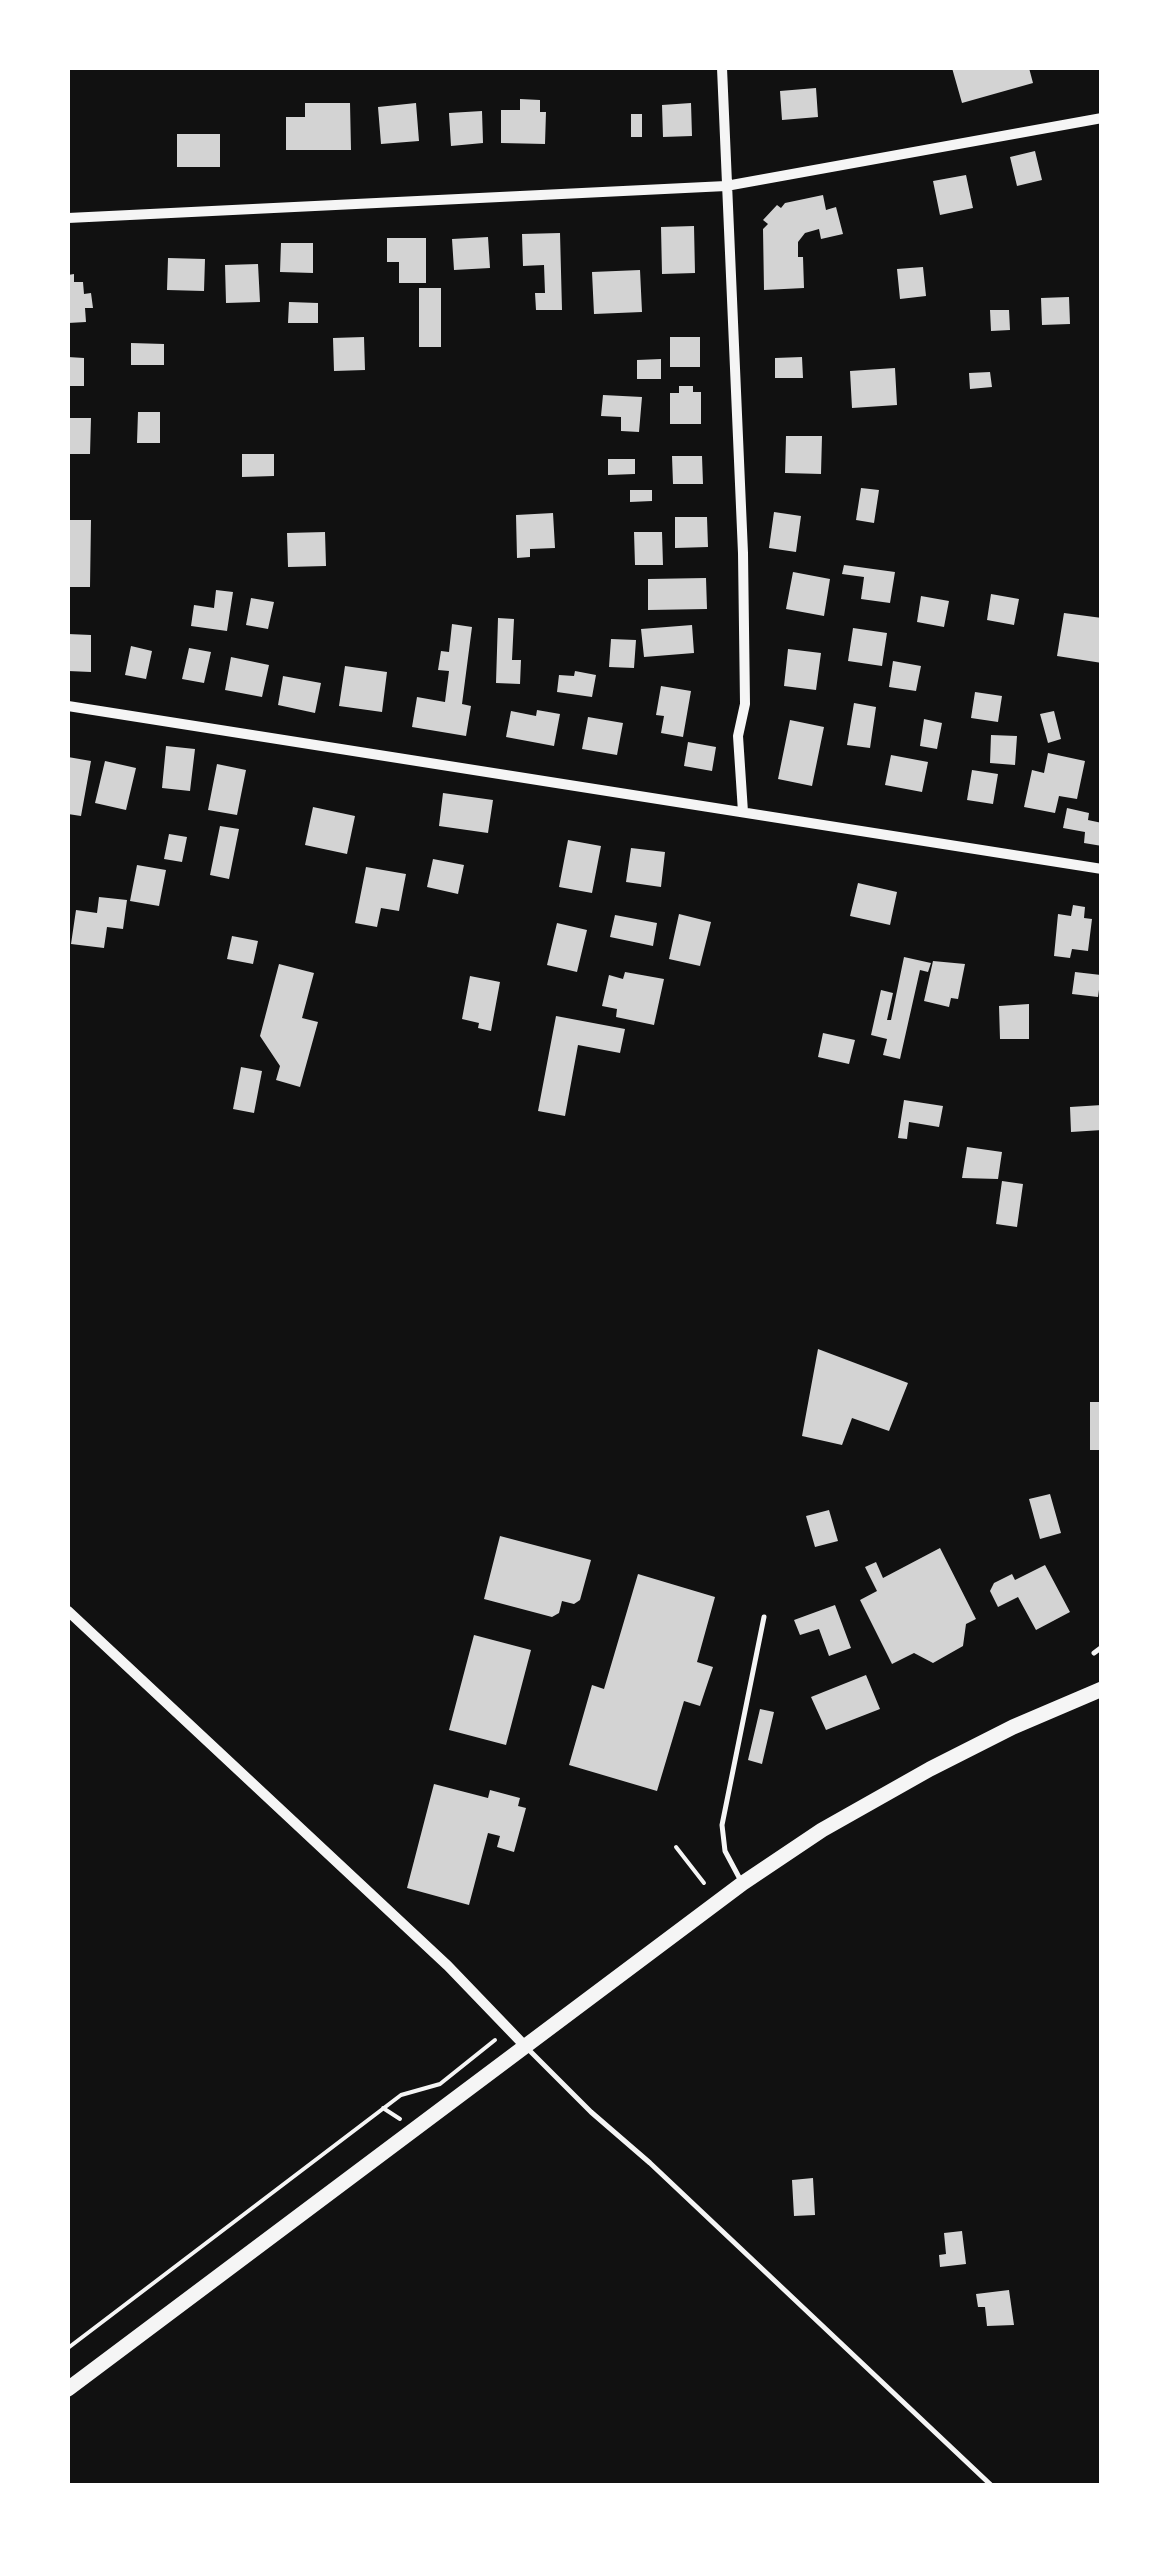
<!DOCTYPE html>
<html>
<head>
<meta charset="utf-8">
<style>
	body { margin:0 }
	#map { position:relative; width:1169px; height:2553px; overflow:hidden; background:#111; font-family:Ubuntu,sans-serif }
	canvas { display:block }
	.frame { position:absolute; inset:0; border:70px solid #fff; pointer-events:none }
</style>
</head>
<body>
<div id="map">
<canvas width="1169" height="2553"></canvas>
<div class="frame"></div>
</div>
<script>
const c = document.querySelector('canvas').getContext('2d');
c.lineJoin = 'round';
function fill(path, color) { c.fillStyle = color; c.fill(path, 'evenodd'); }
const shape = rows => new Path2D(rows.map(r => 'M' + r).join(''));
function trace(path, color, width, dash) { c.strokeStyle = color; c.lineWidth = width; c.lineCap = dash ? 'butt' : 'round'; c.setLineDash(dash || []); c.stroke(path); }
const building = shape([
	[952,68,1029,68,1033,83,962,103],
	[816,88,818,117,782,120,780,91],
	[520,99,540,100,540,112,546,112,545,144,501,143,501,110,520,110],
	[305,103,350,103,351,150,286,150,286,117,305,117],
	[416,103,419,141,381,144,378,107],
	[691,103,692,136,663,137,662,105],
	[482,111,483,143,451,146,449,113],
	[631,114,642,114,642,137,631,137],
	[177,134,220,134,220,167,177,167],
	[1035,151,1042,180,1017,186,1010,157],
	[966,175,973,208,940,215,933,181],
	[823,195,826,210,836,207,843,234,821,239,819,229,805,233,798,242,798,257,803,257,804,288,764,290,763,229,768,224,763,220,777,205,781,208,785,203],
	[694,226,695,273,662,274,661,227],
	[560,233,562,310,536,310,535,293,545,293,544,265,523,266,522,234],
	[488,237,490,268,454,270,452,239],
	[387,238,426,238,426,283,399,283,399,262,387,262],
	[281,243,313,243,313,273,280,272],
	[168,258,205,259,204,291,167,290],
	[258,264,260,302,226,303,225,265],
	[923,267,926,296,900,299,897,269],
	[640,270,642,312,594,314,592,272],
	[74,274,74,282,83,282,84,294,91,293,93,308,85,308,86,322,68,323,68,275],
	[419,288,441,288,441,347,419,347],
	[1069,297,1070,324,1042,325,1041,298],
	[289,302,318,303,318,323,288,323],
	[990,310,1009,310,1010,330,991,331],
	[364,337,365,370,334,371,333,338],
	[670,337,700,337,700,367,670,367],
	[131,343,164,344,164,365,131,365],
	[68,357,84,358,84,386,68,386],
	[802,357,803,378,775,378,775,358],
	[661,359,661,379,637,379,637,360],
	[895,368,897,405,852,408,850,371],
	[990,372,992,387,970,389,969,373],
	[679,386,693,386,693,392,701,392,701,424,670,424,670,393,679,393],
	[603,395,642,397,639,432,621,431,621,417,601,416],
	[138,412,160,412,160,443,137,443],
	[68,418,91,418,90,454,68,454],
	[786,436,822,436,821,474,785,473],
	[242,454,274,454,274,476,242,477],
	[672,456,702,456,703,484,673,484],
	[608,459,635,459,635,474,608,475],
	[861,488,879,490,874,523,856,520],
	[630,490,652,490,652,501,630,502],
	[774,512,801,516,796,552,769,548],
	[553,513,555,548,530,549,530,557,517,558,516,515],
	[675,517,707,517,708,547,675,548],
	[68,520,91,520,90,587,68,587],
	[325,532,326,566,288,567,287,533],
	[634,532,662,532,663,565,635,565],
	[844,565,895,572,890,603,861,599,864,577,842,574],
	[793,572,830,579,824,616,786,609],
	[706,578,707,609,648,610,648,579],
	[216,590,233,592,227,631,191,626,194,605,214,608],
	[991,594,1019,599,1014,625,987,620],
	[921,596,949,601,944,627,917,622],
	[251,598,274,602,268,629,246,625],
	[1064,613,1102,618,1102,663,1057,656],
	[498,618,514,619,512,660,521,660,520,684,496,683],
	[452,624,472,627,462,704,471,706,466,736,412,727,417,697,445,702,449,671,438,670,441,651,449,652],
	[692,625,694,653,644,657,641,629],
	[853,628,887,633,882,666,848,661],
	[68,634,91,635,91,672,68,671],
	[611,639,636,640,634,668,609,667],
	[131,646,152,651,146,679,125,675],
	[189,648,211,652,204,683,182,679],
	[788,649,821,653,816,690,784,686],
	[231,657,269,665,262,697,225,690],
	[893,661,921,666,916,691,889,687],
	[345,666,387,672,382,712,339,706],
	[575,671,596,675,592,697,557,692,559,675,574,676],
	[283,676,321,683,315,713,278,705],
	[661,686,691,691,683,737,661,733,664,716,656,715],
	[975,692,1002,696,998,722,971,718],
	[854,703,876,707,870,748,847,745],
	[537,710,560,714,554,746,506,737,511,711,536,716],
	[1054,711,1061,739,1048,743,1040,714],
	[588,717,623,723,617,755,582,749],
	[924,719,942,723,937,749,920,746],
	[790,720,824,727,812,786,778,779],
	[991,735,1017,736,1015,765,990,763],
	[688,742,716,747,712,771,684,766],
	[166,746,195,749,190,791,162,788],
	[1048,753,1085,761,1077,799,1059,796,1055,813,1024,807,1032,770,1044,773],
	[891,755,928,762,922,792,885,785],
	[68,757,91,761,81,816,68,814],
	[105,761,136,768,126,810,95,803],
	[217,764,246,770,237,815,208,810],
	[972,770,998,774,993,804,967,800],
	[443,793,493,800,488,833,439,826],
	[313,807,355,816,347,854,305,845],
	[1067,808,1089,813,1088,820,1102,823,1102,846,1084,843,1085,832,1063,828],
	[220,826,239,829,229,879,210,875],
	[169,834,187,837,182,862,164,859],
	[568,840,601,846,592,893,559,887],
	[631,848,665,852,661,887,626,882],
	[433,859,464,865,458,894,427,887],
	[137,865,166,870,159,906,130,901],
	[366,867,406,874,399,911,381,908,377,927,355,923],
	[858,883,897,892,890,925,850,916],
	[99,897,127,900,123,929,107,927,104,948,71,944,76,910,97,913],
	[1073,905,1085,907,1084,918,1092,919,1088,951,1072,949,1070,958,1054,956,1058,914,1071,916],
	[679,914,711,922,700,966,669,959],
	[615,915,657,923,653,946,610,937],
	[557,923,587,930,577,972,547,965],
	[232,936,258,941,253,964,227,959],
	[904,957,931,963,928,972,920,970,900,1059,883,1055,887,1039,871,1035,881,990,893,993,887,1020,891,1020],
	[933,961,965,964,958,999,951,998,949,1007,924,1001],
	[279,964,314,973,302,1018,318,1022,300,1087,276,1080,280,1066,260,1036],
	[625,972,664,979,654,1025,616,1017,617,1009,602,1006,609,975,623,979],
	[1075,972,1101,975,1098,997,1072,994],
	[470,976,500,982,491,1031,478,1028,479,1023,462,1019],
	[1029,1004,1029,1039,1000,1039,999,1006],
	[556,1016,625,1029,620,1053,578,1045,565,1116,538,1111],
	[823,1033,855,1040,849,1064,818,1057],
	[241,1067,262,1071,254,1113,233,1109],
	[904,1100,943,1106,939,1127,909,1122,907,1139,898,1138],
	[1102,1105,1102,1130,1071,1132,1070,1107],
	[967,1147,1002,1152,998,1179,962,1178],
	[1002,1181,1023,1184,1017,1227,996,1224],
	[818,1349,908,1383,889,1431,852,1418,842,1445,802,1436],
	[1090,1402,1102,1402,1102,1450,1090,1450],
	[1050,1494,1061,1533,1040,1539,1029,1499],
	[829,1510,838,1541,815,1547,806,1516],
	[500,1536,591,1560,580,1600,574,1604,562,1601,559,1613,552,1617,484,1599],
	[940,1548,976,1619,966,1624,963,1646,933,1663,914,1653,892,1664,860,1600,877,1591,865,1567,876,1562,883,1578],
	[1045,1565,1070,1612,1036,1630,1018,1597,998,1607,990,1591,994,1583,1012,1574,1015,1580],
	[638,1574,715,1597,697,1662,713,1667,700,1706,684,1701,657,1791,569,1765,592,1685,604,1689],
	[835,1605,851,1648,829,1656,819,1629,800,1635,794,1620],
	[474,1635,531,1650,506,1745,449,1730],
	[866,1675,880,1709,826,1730,811,1697],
	[760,1709,774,1712,762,1764,748,1760],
	[434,1784,488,1798,490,1790,520,1798,518,1806,526,1808,514,1852,497,1847,500,1836,488,1833,469,1905,407,1888],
	[813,2178,815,2215,794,2216,792,2180],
	[962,2231,966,2264,940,2267,939,2255,946,2254,944,2233],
	[1009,2290,1014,2325,987,2326,985,2307,978,2307,976,2294]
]);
const path = shape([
	[676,1847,704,1883],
	[383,2108,400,2119],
	[68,2348,401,2095,440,2084,495,2040]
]);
const service = shape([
	[1094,1653,1102,1647],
	[741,1881,725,1851,722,1825,764,1617],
	[526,2047,591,2112,650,2163,992,2486]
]);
const minor = shape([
	[722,68,743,553,745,704,738,736,743,812],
	[68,218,726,186,1102,118],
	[68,706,1102,869],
	[68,1611,448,1966,524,2045]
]);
const primary = shape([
	[68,2389,743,1883,822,1830,930,1769,1013,1727,1102,1689]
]);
fill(building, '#d3d3d3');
trace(path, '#f5f5f5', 4);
trace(service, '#f5f5f5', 5);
trace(minor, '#f5f5f5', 10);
trace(primary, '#f5f5f5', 15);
</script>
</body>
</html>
